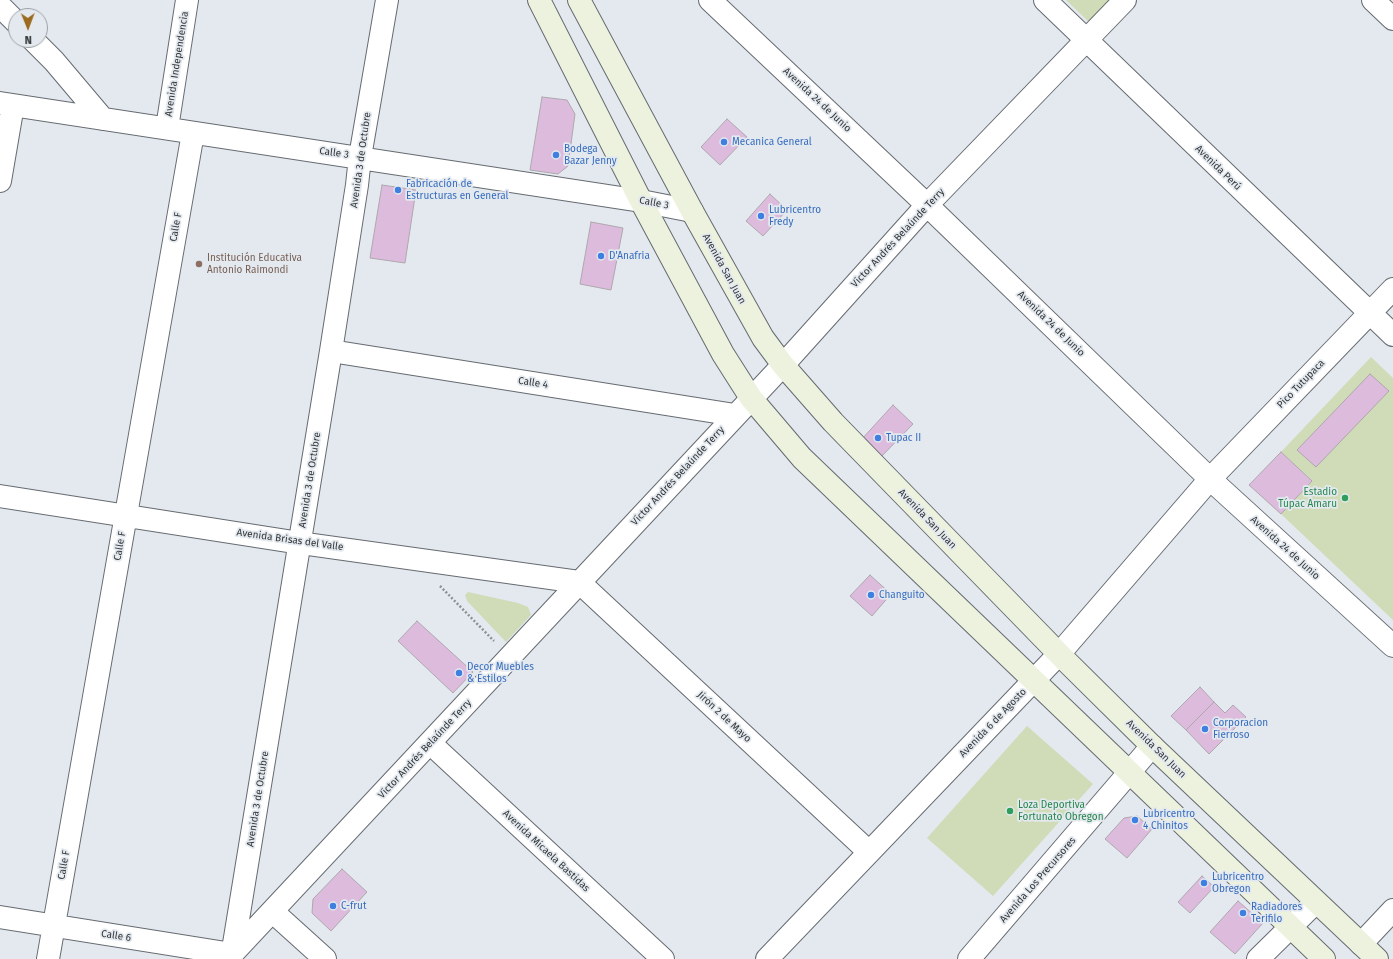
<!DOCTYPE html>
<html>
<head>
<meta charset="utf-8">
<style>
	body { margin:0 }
	#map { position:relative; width:1393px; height:959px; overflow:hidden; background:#e3e9ef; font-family:"Fira Sans",sans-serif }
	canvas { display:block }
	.north { position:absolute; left:8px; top:8px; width:40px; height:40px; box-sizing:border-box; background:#e3e9ef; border:1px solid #9da1a6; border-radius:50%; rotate:179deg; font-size:11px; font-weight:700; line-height:16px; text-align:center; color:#333638 }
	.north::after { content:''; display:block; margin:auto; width:14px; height:18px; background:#9d6b1f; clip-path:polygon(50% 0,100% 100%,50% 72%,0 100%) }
</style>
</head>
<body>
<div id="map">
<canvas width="1393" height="959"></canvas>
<div class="north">N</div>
</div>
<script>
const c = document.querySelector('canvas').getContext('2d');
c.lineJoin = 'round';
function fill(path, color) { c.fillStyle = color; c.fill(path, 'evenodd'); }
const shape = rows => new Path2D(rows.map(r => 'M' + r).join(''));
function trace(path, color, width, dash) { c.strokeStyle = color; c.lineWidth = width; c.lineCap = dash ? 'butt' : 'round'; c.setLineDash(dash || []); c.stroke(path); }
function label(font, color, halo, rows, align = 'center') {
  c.font = font + ' "Fira Sans",sans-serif'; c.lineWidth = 3.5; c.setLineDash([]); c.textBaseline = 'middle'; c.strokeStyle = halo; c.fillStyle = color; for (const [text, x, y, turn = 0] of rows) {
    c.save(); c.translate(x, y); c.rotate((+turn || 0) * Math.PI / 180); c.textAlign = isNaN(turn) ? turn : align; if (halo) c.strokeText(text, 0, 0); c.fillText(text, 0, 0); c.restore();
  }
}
const green = shape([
	[1066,0,1114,0,1091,24],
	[1371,357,1393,378,1393,620,1281,514,1312,481,1281,452],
	[468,592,518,603,528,607,531,615,506,642,467,601,465,595],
	[1027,726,1093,784,993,896,927,838]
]);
const building = shape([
	[542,97,567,100,575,114,568,166,558,174,530,170,542,97],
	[727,119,747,137,720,165,701,147,727,119],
	[382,185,416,190,405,263,370,258,382,185],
	[770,194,787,210,763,236,746,221,770,194],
	[591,222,623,228,611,290,580,284,591,222],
	[1370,374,1389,391,1316,467,1297,450,1370,374],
	[893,405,913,424,880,458,861,440,893,405],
	[1281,452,1312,481,1281,514,1249,485,1281,452],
	[870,575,891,594,872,616,850,596,870,575],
	[417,621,473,672,453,693,398,641,417,621],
	[1200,687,1214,702,1186,730,1171,716,1200,687],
	[1214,702,1225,713,1233,705,1246,717,1209,754,1186,730,1214,702],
	[1137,816,1152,829,1127,858,1105,839,1124,818,1137,816],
	[342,869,367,892,331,931,312,913,313,899,342,869],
	[1202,876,1214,887,1190,913,1178,902,1202,876],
	[1238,901,1263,923,1235,954,1210,932,1238,901]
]);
const path = shape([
	[440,586,494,641]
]);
const street = shape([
	[710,0,927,205,1210,479,1393,646],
	[1045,0,1393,335],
	[1373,0,1393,19],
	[0,6,16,22],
	[33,40,54,61,103,119],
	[0,103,641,201,692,211],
	[167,128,187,0],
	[0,181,13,105],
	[331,351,735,415],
	[0,496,300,543,579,582,869,852],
	[430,743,663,959],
	[273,912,325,959],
	[0,917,232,954,783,365,927,205,1125,0],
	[1361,944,1393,910],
	[232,956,331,351,357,185,360,157,387,0],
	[48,959,193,133],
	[767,959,1059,654,1210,479,1393,289],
	[969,959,1152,746],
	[1258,959,1316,902]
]);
const secondary = shape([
	[539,0,641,201,723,354,751,398,802,458,1324,959],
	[579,0,692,211,763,338,783,365,833,422,1059,654,1152,746,1377,959]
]);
const markers = [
	[724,142,4,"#3f7fe0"],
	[556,155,4,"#3f7fe0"],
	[398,190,4,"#3f7fe0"],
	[761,216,4,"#3f7fe0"],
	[601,256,4,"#3f7fe0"],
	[199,264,4,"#8d6e63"],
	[878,438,4,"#3f7fe0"],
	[1345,498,4,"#2e9e5b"],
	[871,595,4,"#3f7fe0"],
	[459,673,4,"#3f7fe0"],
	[1205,729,4,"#3f7fe0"],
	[1010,811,4,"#2e9e5b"],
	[1135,820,4,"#3f7fe0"],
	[1204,883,4,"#3f7fe0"],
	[333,906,4,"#3f7fe0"],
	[1243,913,4,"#3f7fe0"]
];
const streetNames = [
	["Avenida Independencia",177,64,-81],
	["Avenida 24 de Junio",817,100,43],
	["Calle 3",334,153,8],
	["Avenida 3 de Octubre",361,160,-82],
	["Avenida Perú",1218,168,44],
	["Calle 3",654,203,11],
	["Calle F",176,227,-80],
	["Víctor Andrés Belaúnde Terry",898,238,-47],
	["Avenida San Juan",724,269,61],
	["Avenida 24 de Junio",1051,324,44],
	["Calle 4",533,383,9],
	["Pico Tutupaca",1301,384,-46],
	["Víctor Andrés Belaúnde Terry",678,476,-47],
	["Avenida 3 de Octubre",310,480,-81],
	["Avenida San Juan",927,519,46],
	["Avenida Brisas del Valle",290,540,8],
	["Calle F",120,546,-80],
	["Avenida 24 de Junio",1285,548,42],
	["Jirón 2 de Mayo",724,717,43],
	["Avenida 6 de Agosto",993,723,-46],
	["Víctor Andrés Belaúnde Terry",425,749,-47],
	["Avenida San Juan",1156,749,44],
	["Avenida 3 de Octubre",258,799,-81],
	["Avenida Micaela Bastidas",546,851,43],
	["Calle F",64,865,-80],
	["Avenida Los Precursores",1038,880,-49],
	["Calle 6",116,936,9]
];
const shopNames = [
	["Mecanica General",732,142],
	["Bodega",564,149],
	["Bazar Jenny",564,161],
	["Fabricación de",406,184],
	["Estructuras en General",406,196],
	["Lubricentro",769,210],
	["Fredy",769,222],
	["D'Anafria",609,256],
	["Tupac II",886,438],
	["Changuito",879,595],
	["Decor Muebles",467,667],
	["& Estilos",467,679],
	["Corporacion",1213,723],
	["Fierroso",1213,735],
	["Lubricentro",1143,814],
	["4 Chinitos",1143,826],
	["Lubricentro",1212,877],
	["Obregon",1212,889],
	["C-frut",341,906],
	["Radiadores",1251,907],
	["Terifilo",1251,919]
];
const educationNames = [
	["Institución Educativa",207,258],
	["Antonio Raimondi",207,270]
];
const leisureNames = [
	["Estadio",1337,492],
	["Túpac Amaru",1337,504],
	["Loza Deportiva",1018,805,"left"],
	["Fortunato Obregon",1018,817,"left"]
];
fill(green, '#cfdcb7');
fill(building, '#dbd');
trace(building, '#aea7ad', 1);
trace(street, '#666b71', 24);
trace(secondary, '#666b71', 24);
trace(path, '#8c9094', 2.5, [2, 2]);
trace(street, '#fff', 22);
trace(secondary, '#ecf2dd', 22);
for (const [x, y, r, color] of markers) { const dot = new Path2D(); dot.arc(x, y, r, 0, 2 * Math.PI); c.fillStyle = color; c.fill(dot); trace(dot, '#e3e9ef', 1.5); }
label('10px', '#333638', '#e3e9ef', streetNames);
label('10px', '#366cbe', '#e3e9ef', shopNames, 'left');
label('10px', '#785e54', '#e3e9ef', educationNames, 'left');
label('10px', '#27864d', '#e3e9ef', leisureNames, 'right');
</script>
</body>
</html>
